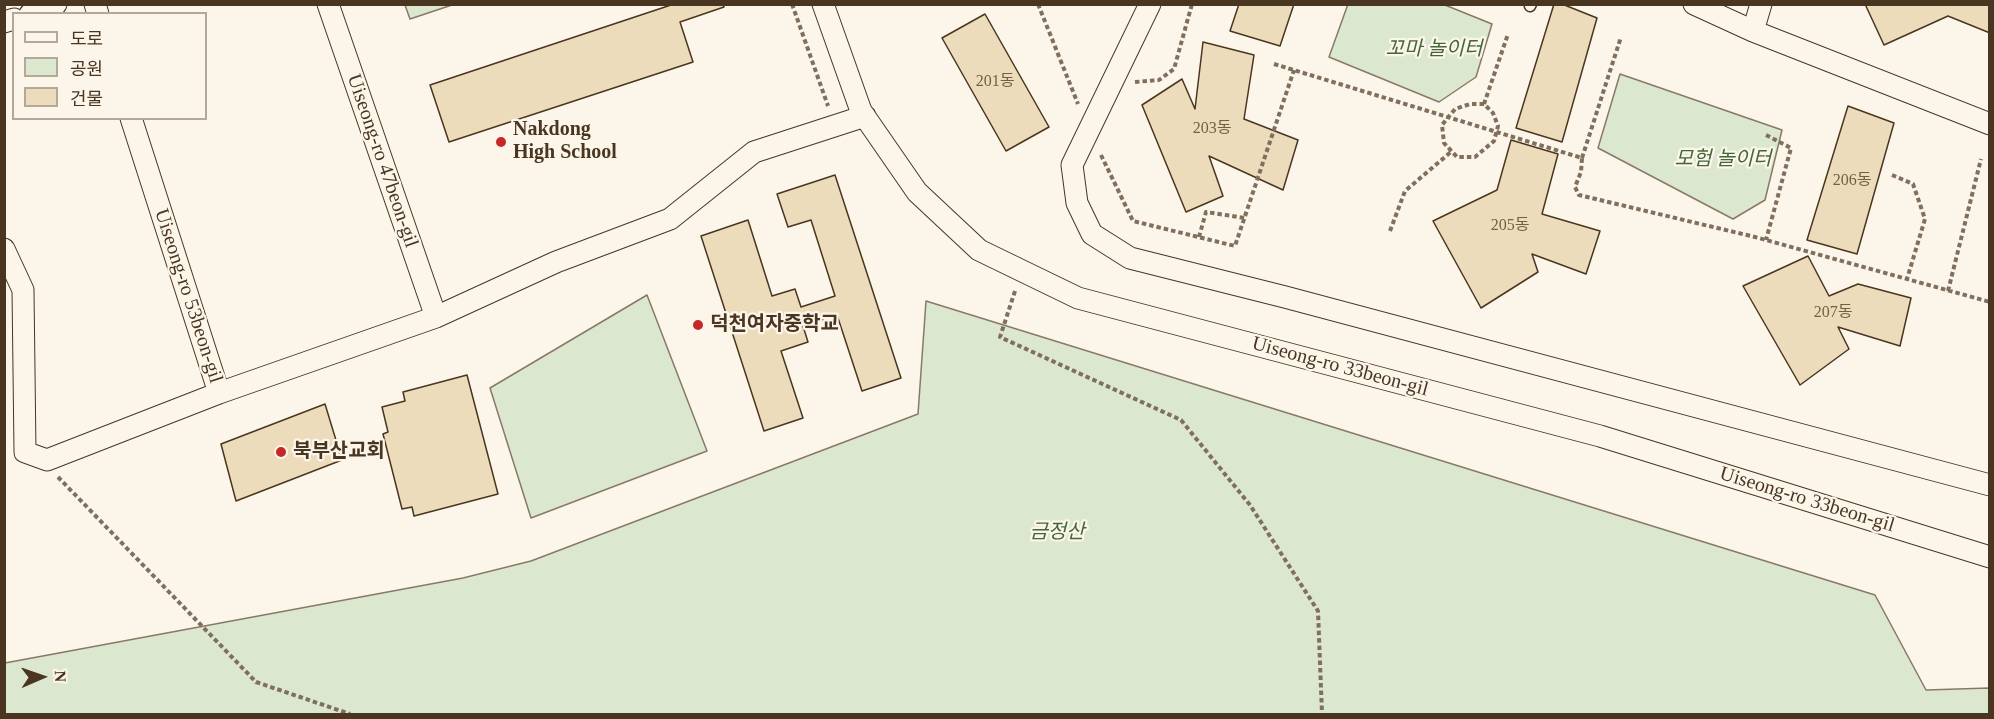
<!DOCTYPE html>
<html>
<head>
<meta charset="utf-8">
<style>
	body { margin:0 }
	#map { position:relative; width:1994px; height:719px; overflow:hidden; background:#fbf6e9; font-family:"Times New Roman","Noto Sans KR",serif }
	canvas { display:block }
	.frame { position:absolute; inset:0; border:6px solid #4a3520; pointer-events:none }
	.legend { position:absolute; left:12px; top:12px; width:195px; height:108px; box-sizing:border-box; background:#fbf6e9; border:2px solid #b4a999; margin:0; padding:8px 10px; list-style:none; font-size:18px; color:#4a3520 }
	.legend li { display:flex; align-items:center; gap:12px; height:30px }
	.legend b { width:30px; border:2px solid #b4a999 }
	.north { position:absolute; left:12px; top:647px; width:60px; height:60px; -webkit-text-stroke:4px #fbf6e9; paint-order:stroke; rotate:88deg; font-size:16px; font-weight:700; line-height:24px; text-align:center; color:#4a3520 }
	.north::after { content:''; display:block; margin:auto; width:21px; height:27px; background:#4a3520; clip-path:polygon(50% 0,100% 100%,50% 72%,0 100%) }
</style>
</head>
<body>
<div id="map">
<canvas width="1994" height="719"></canvas>
<div class="frame"></div>
<ul class="legend">
<li><b style="height:8px;background:#fbf6e9"></b>도로</li>
<li><b style="height:16px;background:#dce7d0"></b>공원</li>
<li><b style="height:16px;background:#ecdcbc"></b>건물</li>
</ul>
<div class="north">N</div>
</div>
<script>
const c = document.querySelector('canvas').getContext('2d');
c.lineJoin = 'round';
function fill(path, color) { c.fillStyle = color; c.fill(path, 'evenodd'); }
const shape = rows => new Path2D(rows.map(r => 'M' + r).join(''));
function trace(path, color, width, dash) { c.strokeStyle = color; c.lineWidth = width; c.lineCap = dash ? 'butt' : 'round'; c.setLineDash(dash || []); c.stroke(path); }
function label(font, color, halo, rows, align = 'center') {
  c.font = font + ' "Times New Roman","Noto Sans KR",serif'; c.lineWidth = 4.5; c.setLineDash([]); c.textBaseline = 'middle'; c.strokeStyle = halo; c.fillStyle = color; for (const [text, x, y, turn = 0] of rows) {
    c.save(); c.translate(x, y); c.rotate((+turn || 0) * Math.PI / 180); c.textAlign = isNaN(turn) ? turn : align; if (halo) c.strokeText(text, 0, 0); c.fillText(text, 0, 0); c.restore();
  }
}
const green = shape([
	[1348,4,1445,5,1492,24,1476,77,1439,102,1329,57,1348,4],
	[405,5,405,4,452,5,410,19,405,5],
	[1620,74,1782,130,1765,200,1733,219,1598,148,1620,74],
	[647,295,707,451,531,518,490,388,647,295],
	[926,301,1875,595,1926,690,1989,688,1989,714,5,714,5,663,463,578,531,561,918,414,926,301]
]);
const building = shape([
	[674,4,723,4,724,7,680,22,693,62,449,142,430,85,674,4],
	[1239,4,1294,4,1280,46,1230,31,1239,4],
	[1554,4,1562,4,1597,18,1562,142,1516,128,1554,4],
	[1865,4,1990,4,1990,33,1948,16,1884,45,1865,4],
	[985,14,1049,127,1006,151,942,38,985,14],
	[1203,42,1254,55,1244,119,1298,140,1283,190,1209,156,1223,196,1186,212,1142,105,1182,79,1195,109,1203,42],
	[1848,106,1894,123,1857,254,1807,240,1848,106],
	[1511,140,1558,154,1542,214,1600,231,1586,274,1532,254,1538,272,1481,308,1433,221,1497,190,1511,140],
	[835,175,901,378,862,391,837,315,803,326,808,342,781,351,803,418,764,431,701,236,748,220,772,296,795,289,801,307,835,296,811,220,788,227,777,194,835,175],
	[1808,256,1829,296,1858,284,1911,298,1900,346,1838,327,1849,349,1800,385,1743,286,1808,256],
	[467,375,498,494,414,516,412,507,402,509,383,434,388,432,382,407,405,401,403,392,467,375],
	[325,404,342,460,236,501,221,444,325,404]
]);
const path = shape([
	[792,4,828,106],
	[1038,4,1078,104],
	[1274,64,1582,158,1581,172,1575,187,1579,195,1755,237,1990,302],
	[1135,82,1159,80,1174,69,1192,4],
	[1484,104,1470,104,1455,109,1442,125,1444,143,1457,157,1475,157,1494,141,1498,126,1493,113,1484,104,1508,34],
	[1766,135,1791,148,1766,240],
	[1101,155,1133,221,1235,246,1294,70],
	[1582,158,1621,37],
	[1892,175,1913,184,1925,219,1907,279],
	[1390,231,1405,191,1452,151],
	[1199,237,1206,212,1245,218],
	[1015,291,1000,337,1181,420,1250,505,1318,611,1322,714],
	[1948,291,1981,159],
	[58,477,256,682,350,714]
]);
const lane = shape([
	[1530,6,1531,4]
]);
const street = shape([
	[95,4,98,14],
	[328,4,436,317],
	[823,4,861,111,917,192,979,250,1078,298,1600,436,1990,557],
	[1150,4,1072,165,1077,203,1092,234,1130,258,1285,297,1990,485],
	[1694,4,1753,31,1990,124],
	[30,14,56,4],
	[4,22,14,19],
	[1753,31,1761,4],
	[131,118,219,393],
	[4,249,23,290,25,452,47,460,219,393,436,317,556,262,670,219,754,152,865,116]
]);
const markers = [
	[501,142,6,"#c62828"],
	[698,325,6,"#c62828"],
	[281,452,6,"#c62828"]
];
const numberNames = [
	["201동",995,82],
	["203동",1212,129],
	["206동",1852,181],
	["205동",1510,226],
	["207동",1833,313]
];
const parkNames = [
	["꼬마 놀이터",1434,50],
	["모험 놀이터",1723,160],
	["금정산",1057,533]
];
const poiNames = [
	["Nakdong",513,130],
	["High School",513,153],
	["덕천여자중학교",710,325],
	["북부산교회",293,452]
];
const streetNames = [
	["Uiseong-ro 47beon-gil",382,161,71],
	["Uiseong-ro 53beon-gil",188,296,72],
	["Uiseong-ro 33beon-gil",1340,367,15],
	["Uiseong-ro 33beon-gil",1807,500,17]
];
fill(green, '#dce7d0');
trace(green, '#887966', 1.5);
fill(building, '#ecdcbc');
trace(building, '#4a3520', 1.5);
trace(lane, '#4a3520', 13);
trace(street, '#4a3520', 23);
trace(path, '#7f6f5c', 4, [4.5, 3]);
trace(lane, '#fbf6e9', 10);
trace(street, '#fbf6e9', 21);
for (const [x, y, r, color] of markers) { const dot = new Path2D(); dot.arc(x, y, r, 0, 2 * Math.PI); c.fillStyle = color; c.fill(dot); trace(dot, '#fbf6e9', 2); }
label('16px', '#725f47', null, numberNames);
label('italic 20px', '#436837', '#fbf6e9', parkNames);
label('bold 20px', '#4a3520', '#fbf6e9', poiNames, 'left');
label('20px', '#4a3520', '#fbf6e9', streetNames);
</script>
</body>
</html>
